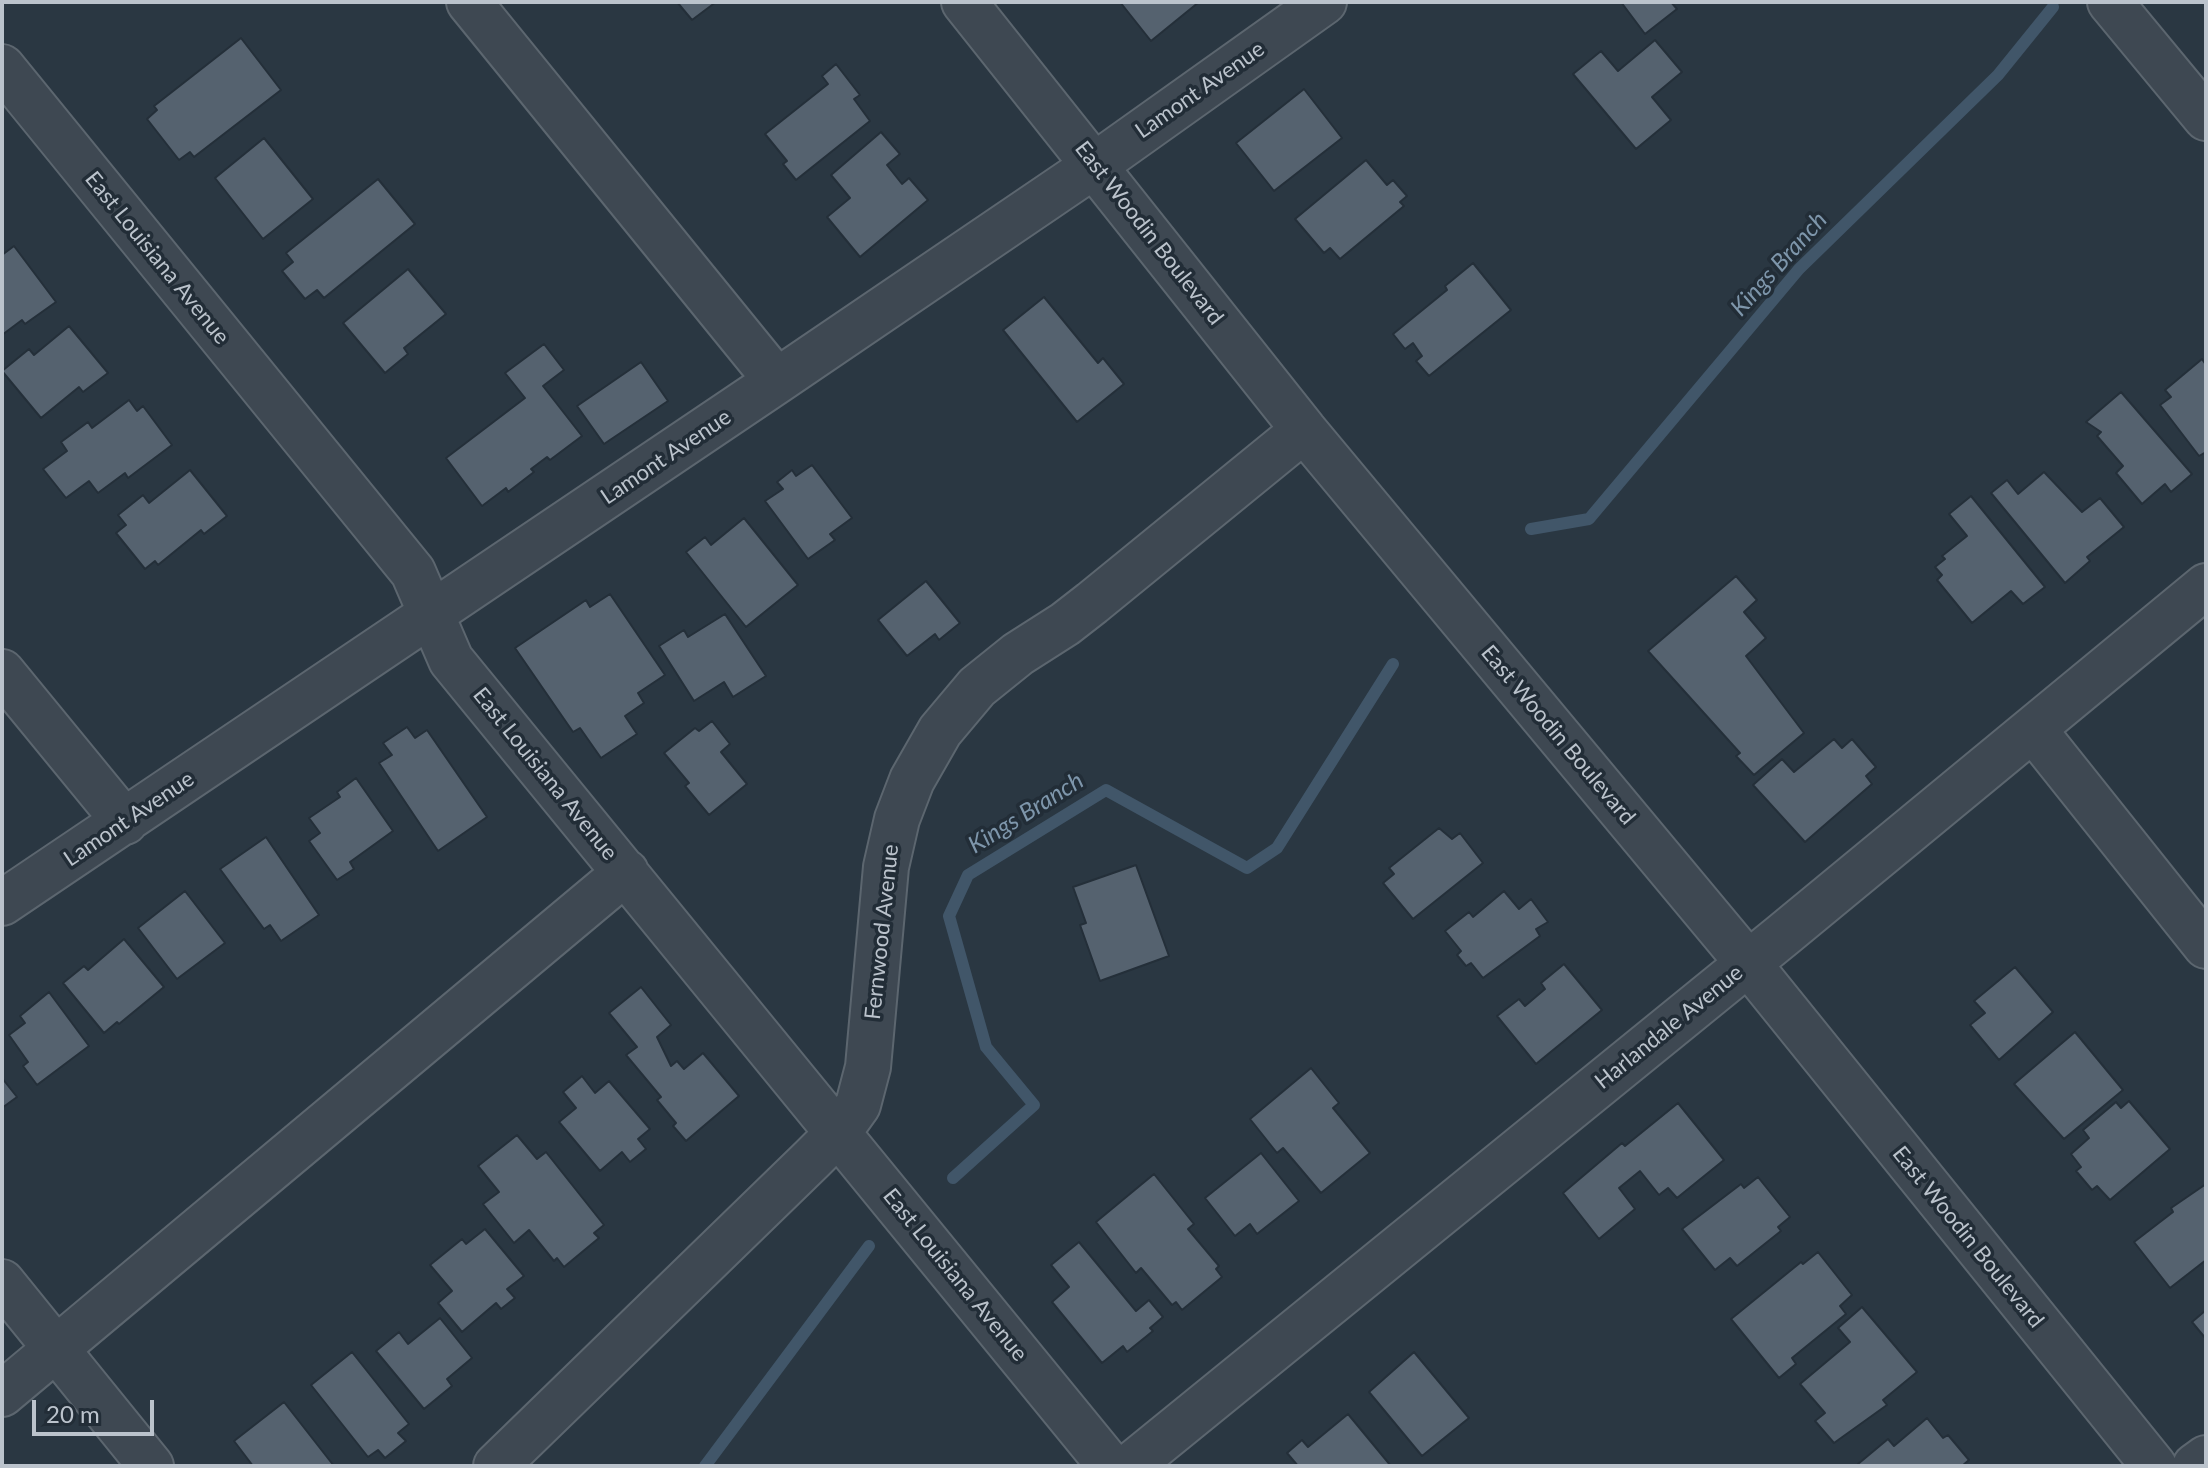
<!DOCTYPE html>
<html>
<head>
<meta charset="utf-8">
<style>
	body { margin:0 }
	#map { position:relative; width:2208px; height:1468px; overflow:hidden; background:#2a3742; font-family:Lato,sans-serif }
	canvas { display:block }
	.frame { position:absolute; inset:0; border:4px solid #bbc3cc; pointer-events:none }
	.scale { position:absolute; left:32px; top:1400px; width:122px; height:36px; box-sizing:border-box; border:4px solid #bbc3cc; border-top:0; padding-left:10px; font-size:24px; line-height:28px; white-space:nowrap; color:#bbc3cc; -webkit-text-stroke:6px #222d37; paint-order:stroke }
</style>
</head>
<body>
<div id="map">
<canvas width="2208" height="1468"></canvas>
<div class="frame"></div>
<div class="scale">20 m</div>
</div>
<script>
const c = document.querySelector('canvas').getContext('2d');
c.lineJoin = 'round';
const shape = rows => new Path2D(rows.map(r => 'M' + r).join(''));
function trace(path, color, width, dash) { c.strokeStyle = color; c.lineWidth = width; c.lineCap = dash ? 'butt' : 'round'; c.setLineDash(dash || []); c.stroke(path); }
function fill(path, color) { c.fillStyle = color; c.fill(path, 'evenodd'); }
function label(font, color, halo, rows, align = 'center') {
  c.font = font + ' Lato,sans-serif'; c.lineWidth = 7; c.setLineDash([]); c.textBaseline = 'middle'; c.strokeStyle = halo; c.fillStyle = color; for (const [text, x, y, turn = 0] of rows) {
    c.save(); c.translate(x, y); c.rotate((+turn || 0) * Math.PI / 180); c.textAlign = isNaN(turn) ? turn : align; if (halo) c.strokeText(text, 0, 0); c.fillText(text, 0, 0); c.restore();
  }
}
const stream = shape([
	[1531,529,1589,519,1799,269,1998,75,2053,7],
	[953,1178,1034,1105,986,1047,949,916,968,875,1106,790,1247,868,1277,848,1393,664],
	[705,1466,869,1246]
]);
const building = shape([
	[677,2,716,2,692,20,677,2],
	[1120,2,1199,2,1151,41,1120,2],
	[1621,2,1671,2,1677,9,1645,34,1621,2],
	[241,38,281,90,194,157,190,152,179,160,147,119,157,110,154,106,241,38],
	[1655,40,1682,72,1652,97,1671,120,1636,149,1573,74,1601,51,1618,71,1655,40],
	[836,64,860,95,854,99,870,121,796,180,783,164,787,161,765,134,828,84,822,76,836,64],
	[1304,89,1342,138,1274,191,1236,143,1304,89],
	[881,132,900,154,887,165,902,184,909,178,928,200,860,257,827,217,850,198,831,175,881,132],
	[264,138,313,199,263,239,215,178,264,138],
	[1366,160,1387,185,1393,180,1407,196,1400,202,1404,206,1340,259,1330,248,1324,253,1295,219,1366,160],
	[378,179,415,224,324,298,317,290,305,299,282,271,293,262,286,253,378,179],
	[14,246,56,302,25,324,22,320,2,335,2,255,14,246],
	[1473,263,1511,310,1429,376,1416,361,1422,356,1413,343,1405,349,1393,334,1447,290,1445,286,1473,263],
	[408,269,446,314,404,348,408,354,385,373,343,323,408,269],
	[1044,297,1098,363,1103,358,1124,384,1077,422,1003,330,1044,297],
	[69,326,108,373,83,392,79,387,41,418,2,371,29,349,34,355,69,326],
	[544,344,564,370,543,386,582,436,550,460,547,457,531,469,534,472,508,492,506,488,482,506,446,458,525,398,505,373,544,344],
	[2202,359,2206,365,2206,452,2199,456,2160,405,2171,397,2165,390,2202,359],
	[641,362,668,401,604,444,577,406,641,362],
	[2121,392,2192,474,2171,492,2165,484,2142,504,2116,473,2123,466,2097,436,2101,432,2086,422,2121,392],
	[129,400,137,411,143,406,172,445,128,478,125,473,98,493,89,481,66,498,43,469,67,451,61,442,88,422,92,428,129,400],
	[812,465,852,518,830,534,835,540,808,559,765,501,783,489,777,482,792,470,796,476,812,465],
	[190,470,227,516,204,534,201,530,158,565,155,561,145,569,116,533,126,525,118,515,143,495,149,503,190,470],
	[2044,472,2082,512,2100,498,2124,527,2087,557,2090,561,2065,583,1991,493,2007,480,2018,494,2044,472],
	[1971,496,2045,587,2023,604,2011,591,1972,623,1937,580,1942,575,1935,567,1945,559,1942,556,1967,536,1949,514,1971,496],
	[744,518,798,585,746,627,686,552,705,537,711,545,744,518],
	[1736,576,1757,600,1744,612,1766,638,1746,656,1804,733,1754,775,1736,756,1740,753,1648,651,1736,576],
	[926,581,960,623,939,640,935,634,907,656,878,620,926,581],
	[610,594,665,675,638,693,644,703,625,716,637,734,601,758,580,728,573,732,515,648,586,600,590,607,610,594],
	[725,614,766,676,733,697,724,682,694,701,659,646,684,630,688,637,725,614],
	[712,721,730,744,721,752,747,784,709,815,685,786,689,783,664,753,695,728,699,731,712,721],
	[407,727,415,738,427,730,487,817,438,851,379,763,392,755,383,743,407,727],
	[1834,739,1842,748,1852,739,1876,767,1866,776,1872,784,1805,842,1753,785,1782,759,1794,772,1834,739],
	[356,778,393,831,350,862,354,869,337,880,309,841,320,833,309,818,340,797,337,792,356,778],
	[1439,828,1452,839,1460,833,1483,863,1413,919,1383,883,1394,874,1389,868,1439,828],
	[266,837,319,915,281,941,270,925,264,929,220,869,266,837],
	[1136,865,1169,956,1100,981,1080,925,1086,923,1073,887,1136,865],
	[185,891,225,943,177,979,138,928,185,891],
	[1504,891,1519,909,1531,899,1548,922,1536,929,1540,936,1483,978,1471,963,1466,966,1457,955,1461,951,1445,931,1469,912,1473,917,1504,891],
	[124,939,164,987,119,1024,117,1022,104,1033,63,983,84,966,88,970,124,939],
	[1564,964,1602,1010,1536,1064,1497,1016,1519,999,1525,1006,1545,989,1541,983,1564,964],
	[2015,967,2053,1012,1999,1060,1970,1025,1985,1013,1974,1001,2015,967],
	[641,987,671,1025,657,1037,671,1066,677,1061,684,1069,703,1053,739,1096,686,1141,673,1126,676,1123,657,1100,661,1097,626,1055,637,1047,609,1013,641,987],
	[49,992,89,1046,37,1085,23,1066,28,1062,9,1035,25,1023,20,1016,49,992],
	[2075,1032,2123,1090,2064,1139,2014,1084,2075,1032],
	[1311,1068,1339,1103,1333,1108,1370,1153,1321,1193,1283,1148,1277,1153,1250,1119,1311,1068],
	[582,1076,595,1093,609,1081,650,1129,638,1139,646,1149,630,1162,622,1152,600,1171,559,1122,576,1108,563,1092,582,1076],
	[2,1078,17,1097,2,1108,2,1078],
	[2129,1101,2170,1149,2110,1200,2097,1186,2092,1190,2076,1171,2081,1167,2071,1154,2089,1138,2083,1130,2116,1102,2121,1108,2129,1101],
	[1678,1103,1724,1160,1677,1198,1668,1188,1659,1195,1640,1171,1619,1188,1635,1209,1599,1239,1563,1193,1622,1143,1625,1146,1678,1103],
	[517,1135,537,1159,546,1152,604,1225,594,1233,599,1238,564,1267,557,1258,554,1261,529,1230,514,1243,483,1204,499,1192,478,1166,517,1135],
	[1261,1153,1299,1201,1257,1234,1250,1224,1235,1236,1205,1198,1261,1153],
	[1154,1174,1194,1224,1188,1229,1219,1266,1216,1269,1222,1277,1182,1310,1176,1302,1172,1305,1141,1268,1136,1273,1096,1222,1154,1174],
	[1758,1177,1790,1217,1778,1227,1781,1231,1737,1266,1730,1258,1715,1270,1682,1229,1741,1184,1744,1188,1758,1177],
	[2206,1184,2206,1260,2170,1288,2134,1242,2173,1212,2171,1208,2206,1184],
	[485,1229,524,1276,507,1289,515,1298,501,1309,496,1303,462,1332,438,1303,452,1291,430,1265,462,1239,466,1244,485,1229],
	[1079,1242,1136,1311,1149,1300,1163,1317,1150,1328,1153,1331,1127,1352,1123,1346,1102,1363,1052,1302,1069,1287,1051,1265,1079,1242],
	[1818,1252,1852,1295,1840,1306,1846,1314,1792,1358,1796,1364,1779,1378,1731,1319,1801,1262,1803,1264,1818,1252],
	[1862,1307,1917,1372,1883,1400,1887,1405,1834,1443,1815,1421,1825,1413,1800,1384,1850,1342,1838,1328,1862,1307],
	[2206,1310,2206,1339,2192,1322,2206,1310],
	[440,1318,472,1358,447,1379,452,1386,424,1409,376,1351,399,1332,408,1344,440,1318],
	[352,1352,409,1424,398,1433,406,1441,385,1458,378,1450,368,1457,311,1385,352,1352],
	[1414,1352,1469,1418,1422,1456,1369,1392,1414,1352],
	[284,1402,334,1466,253,1466,234,1441,284,1402],
	[1348,1414,1391,1466,1298,1466,1287,1453,1302,1440,1308,1447,1348,1414],
	[1927,1418,1943,1438,1948,1435,1969,1460,1962,1466,1860,1466,1858,1464,1888,1439,1894,1446,1927,1418]
]);
const minor = shape([
	[469,2,777,381],
	[964,2,1304,430,1748,963,2154,1466],
	[2110,2,2206,118],
	[2,67,413,572,451,660,1110,1466],
	[2,672,125,822],
	[2033,729,2206,946],
	[2,903,777,381,1095,165,1324,2],
	[2,1282,151,1466],
	[2,1394,626,872],
	[496,1466,812,1159,838,1133,858,1105,868,1067,886,867,897,819,912,780,940,731,977,687,1018,654,1065,624,1092,603,1304,430],
	[1130,1466,1783,935,2206,586],
	[2195,1466,2206,1458]
]);
const streetNames = [
	["Lamont Avenue",1200,90,-35],
	["East Woodin Boulevard",1149,233,52],
	["East Louisiana Avenue",157,258,51],
	["Lamont Avenue",666,457,-34],
	["East Woodin Boulevard",1558,735,50],
	["East Louisiana Avenue",545,774,51],
	["Lamont Avenue",129,819,-34],
	["Fernwood Avenue",882,932,-84],
	["Harlandale Avenue",1669,1027,-39],
	["East Woodin Boulevard",1968,1237,51],
	["East Louisiana Avenue",955,1275,51]
];
const waterNames = [
	["Kings Branch",1779,264,-48],
	["Kings Branch",1026,813,-32]
];
trace(stream, '#415669', 12);
fill(building, '#55626f');
trace(building, '#242f39', 2);
trace(minor, '#5c666f', 48);
trace(minor, '#3e4852', 44);
label('22px', '#bbc3cc', '#222d37', streetNames);
label('italic 24px', '#7e96ab', '#222d37', waterNames);
</script>
</body>
</html>
